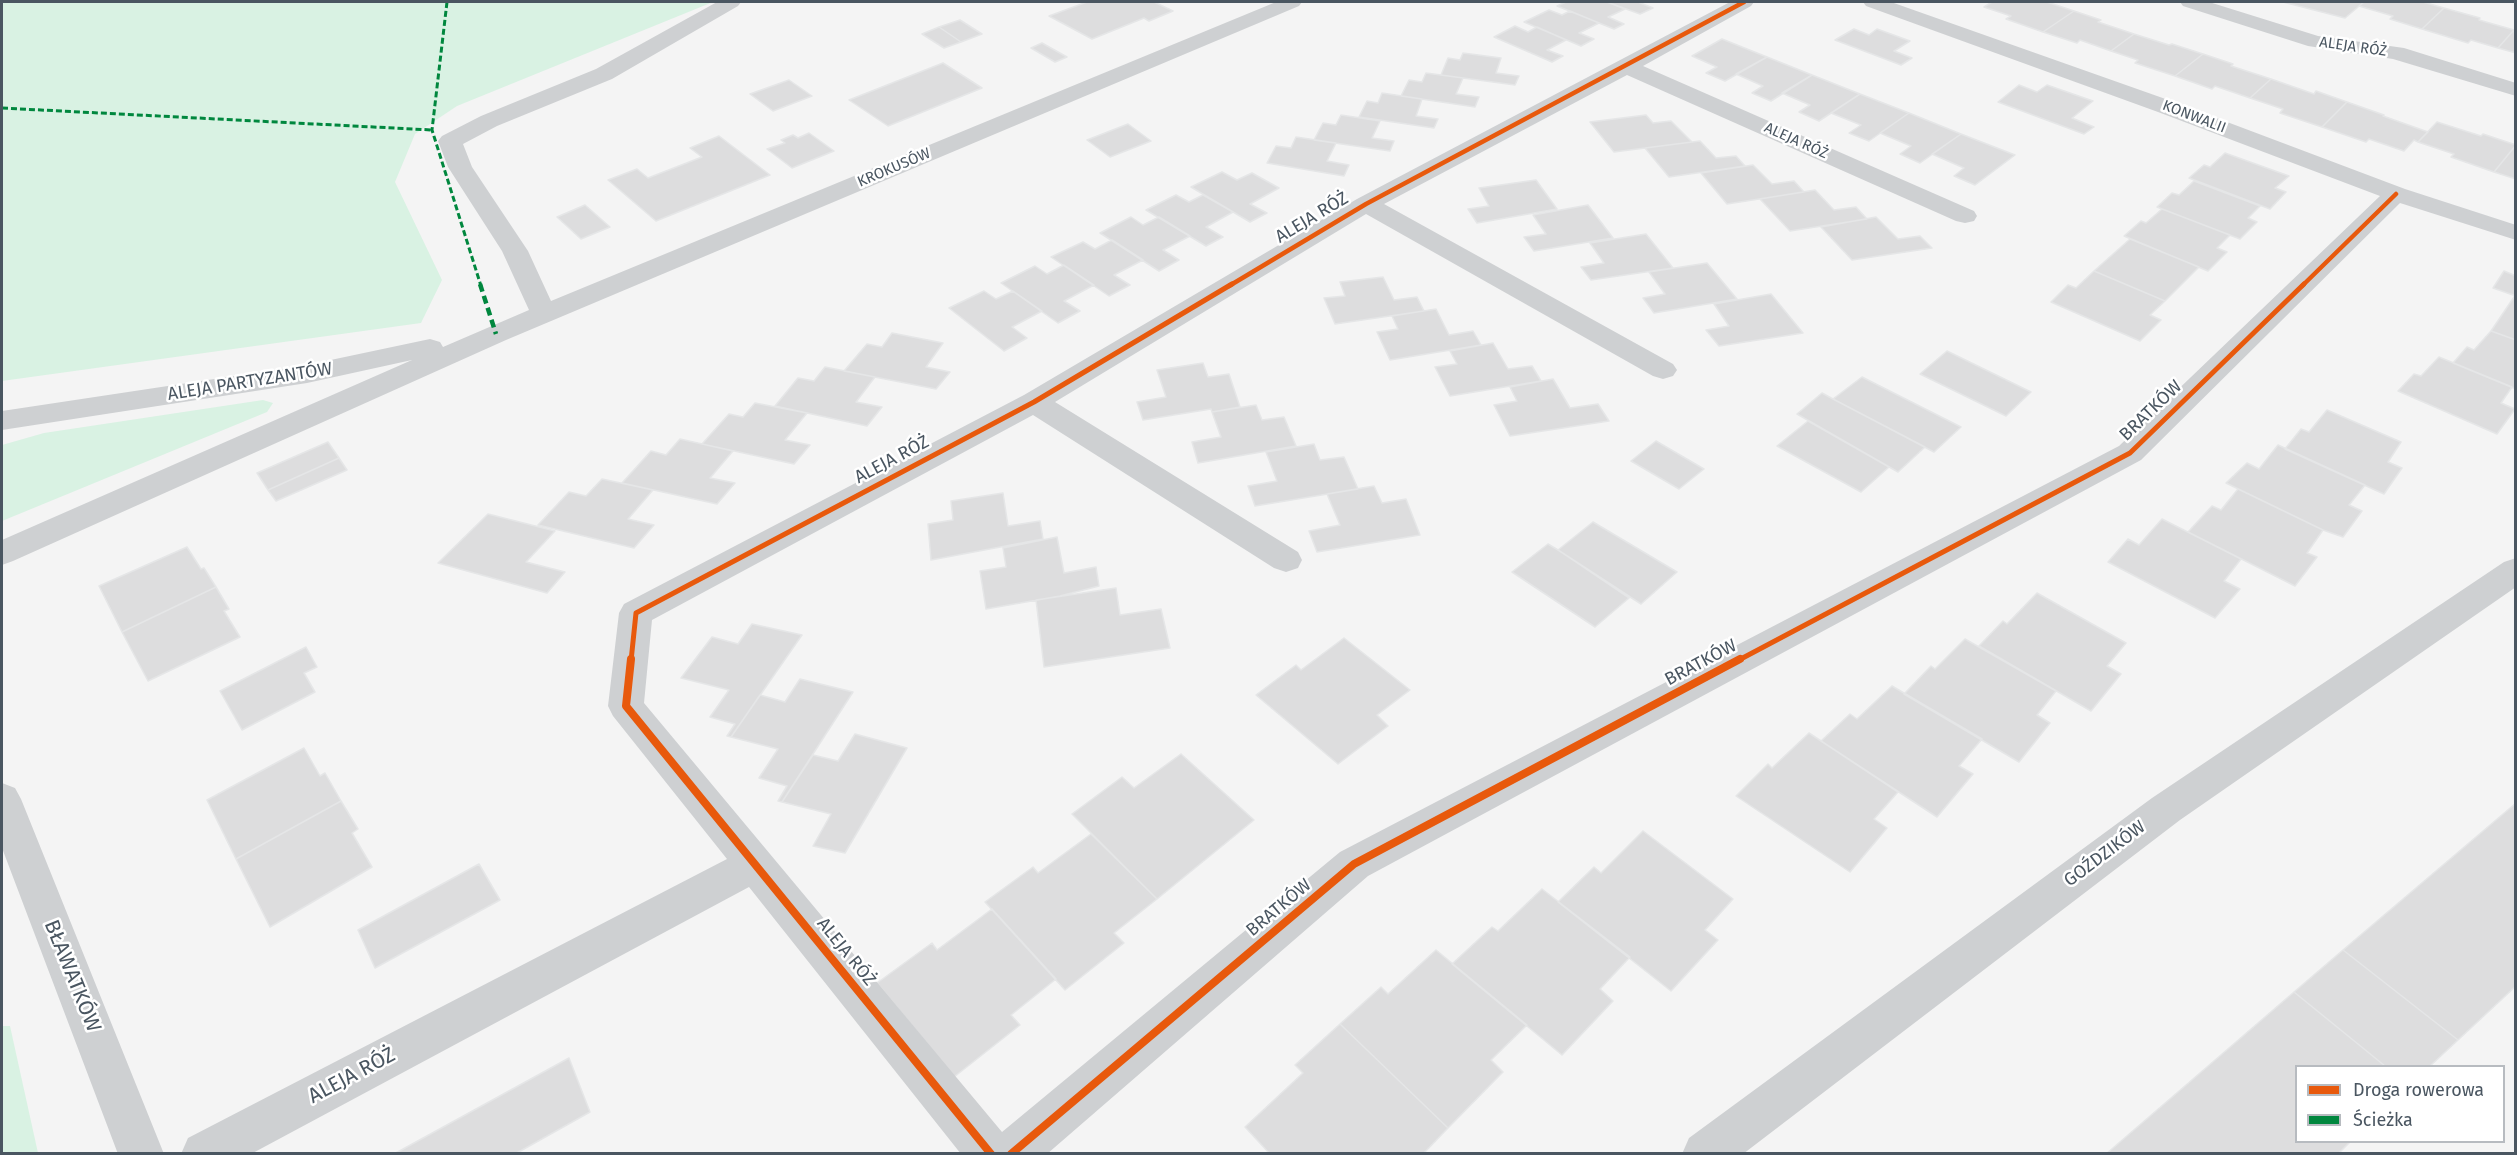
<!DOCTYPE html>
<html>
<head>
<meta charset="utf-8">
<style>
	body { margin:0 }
	#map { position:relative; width:2517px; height:1155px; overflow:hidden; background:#f4f4f4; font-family:"Fira Sans",sans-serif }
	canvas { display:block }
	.frame { position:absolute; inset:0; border:3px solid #4a5661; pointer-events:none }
	.legend { position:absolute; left:2295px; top:1065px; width:210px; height:78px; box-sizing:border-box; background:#fff; border:2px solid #b7bbc0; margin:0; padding:8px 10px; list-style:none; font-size:18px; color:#4a5661 }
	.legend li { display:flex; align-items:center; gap:12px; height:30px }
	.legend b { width:30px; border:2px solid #b7bbc0 }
</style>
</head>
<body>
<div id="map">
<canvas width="2517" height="1155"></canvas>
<div class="frame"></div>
<ul class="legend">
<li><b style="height:8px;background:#e8590c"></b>Droga rowerowa</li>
<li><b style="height:8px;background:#00873e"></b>Ścieżka</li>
</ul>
</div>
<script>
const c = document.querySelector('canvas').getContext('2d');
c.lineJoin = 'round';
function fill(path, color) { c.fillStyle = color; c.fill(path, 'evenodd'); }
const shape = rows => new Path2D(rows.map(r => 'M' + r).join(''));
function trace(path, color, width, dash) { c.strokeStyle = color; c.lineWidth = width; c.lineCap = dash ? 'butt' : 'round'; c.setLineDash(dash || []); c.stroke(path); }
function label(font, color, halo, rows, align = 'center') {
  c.font = font + ' "Fira Sans",sans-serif'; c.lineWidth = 5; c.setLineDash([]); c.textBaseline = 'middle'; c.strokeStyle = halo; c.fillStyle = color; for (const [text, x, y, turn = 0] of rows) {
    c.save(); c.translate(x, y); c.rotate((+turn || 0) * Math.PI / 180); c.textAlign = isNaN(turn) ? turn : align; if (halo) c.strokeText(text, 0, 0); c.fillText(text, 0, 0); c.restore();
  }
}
const green = shape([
	[2,2,713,2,457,106,415,134,395,182,442,280,421,323,2,381],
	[263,400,273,403,267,412,2,521,2,445,44,433],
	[2,1026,10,1026,38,1153,2,1153]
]);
const building = shape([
	[1087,2,1154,2,1173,11,1149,21,1144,18,1092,39,1049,16,1087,2],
	[1566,2,1607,2,1625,9,1608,17,1624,24,1614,29,1557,6,1566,2],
	[1607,2,1638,2,1653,8,1640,14,1607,2],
	[1992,2,2047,2,2074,11,2043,32,2006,19,2011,16,1984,7,1992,2],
	[2283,2,2364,2,2345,18,2283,2],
	[2364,2,2423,2,2444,8,2422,29,2390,19,2393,16,2359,6,2364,2],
	[2444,8,2480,18,2479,20,2514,30,2498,48,2471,40,2468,43,2422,29,2444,8],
	[1549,10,1562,15,1570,11,1599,23,1579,33,1594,39,1581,46,1524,22,1549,10],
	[2074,11,2101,20,2098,22,2134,34,2111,51,2080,40,2077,43,2043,32,2074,11],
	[960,20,982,34,961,42,939,27,960,20],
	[1515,26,1528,32,1537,27,1566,40,1547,50,1563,56,1552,62,1494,37,1515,26],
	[939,27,961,42,944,48,922,34,939,27],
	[1854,29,1869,35,1877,29,1910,41,1894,51,1912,58,1901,65,1835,40,1854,29],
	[2514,30,2516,53,2498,48,2514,30],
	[2134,34,2169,45,2172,44,2203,54,2175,76,2135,63,2138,60,2111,51,2134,34],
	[1722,39,1767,57,1725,81,1706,73,1717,67,1692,56,1722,39],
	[1042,43,1067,57,1055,62,1031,48,1042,43],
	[1463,53,1501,58,1496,73,1519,76,1515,85,1441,75,1448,58,1460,60,1463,53],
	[2203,54,2233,64,2231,66,2271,79,2250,98,2215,86,2212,89,2175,76,2203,54],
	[1767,57,1812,75,1771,101,1752,93,1763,86,1736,74,1767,57],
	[943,63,982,88,888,126,849,100,943,63],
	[1426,73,1463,78,1456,94,1479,97,1475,107,1401,96,1409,80,1422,82,1426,73],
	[1812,75,1860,94,1819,121,1799,112,1810,105,1782,93,1812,75],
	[2271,79,2314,94,2316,91,2347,102,2322,127,2280,113,2283,109,2250,98,2271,79],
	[789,80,812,96,773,111,750,94,789,80],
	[2019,85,2037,92,2047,85,2093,101,2072,118,2094,127,2084,134,1998,102,2019,85],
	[1382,93,1422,99,1416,116,1438,119,1434,128,1359,117,1367,101,1378,103,1382,93],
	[1860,94,1909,113,1869,141,1849,133,1861,125,1831,113,1860,94],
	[2347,102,2384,115,2383,116,2428,132,2418,142,2414,140,2404,151,2369,139,2366,142,2322,127,2347,102],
	[1909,113,1961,134,1920,163,1900,154,1911,146,1880,133,1909,113],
	[1341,115,1380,121,1372,138,1394,141,1390,151,1314,140,1323,123,1336,125,1341,115],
	[1646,115,1653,123,1671,121,1692,142,1614,152,1590,122,1646,115],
	[2437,122,2481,136,2483,134,2516,145,2494,172,2451,157,2454,154,2418,142,2437,122],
	[1128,124,1151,141,1110,157,1087,140,1128,124],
	[809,133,834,151,792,168,767,149,785,143,781,140,793,135,798,138,809,133],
	[1961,134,2015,155,1975,185,1954,176,1964,168,1932,154,1961,134],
	[719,136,770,175,656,221,608,180,637,169,648,178,702,157,690,148,719,136],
	[1296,137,1336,143,1327,161,1349,165,1344,176,1267,163,1276,146,1291,148,1296,137],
	[1700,141,1716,158,1736,156,1745,166,1669,177,1645,148,1700,141],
	[2516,145,2516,179,2494,172,2516,145],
	[2225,153,2289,176,2275,188,2286,192,2270,209,2189,178,2204,165,2210,167,2225,153],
	[1753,165,1772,184,1794,181,1804,192,1727,204,1701,173,1753,165],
	[1222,172,1237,180,1252,173,1279,188,1250,204,1267,213,1250,222,1191,187,1222,172],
	[1536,180,1557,209,1477,223,1468,209,1489,206,1479,188,1536,180],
	[2194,181,2260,206,2248,218,2257,222,2240,239,2157,207,2172,193,2179,195,2194,181],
	[1815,190,1834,210,1856,207,1867,219,1790,231,1760,199,1815,190],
	[1176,195,1189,202,1203,195,1233,212,1206,227,1223,237,1206,246,1146,210,1176,195],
	[585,205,610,227,581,239,557,217,585,205],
	[1588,205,1613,238,1534,251,1524,237,1546,234,1533,215,1588,205],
	[2162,209,2230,235,2217,248,2227,252,2208,271,2124,236,2141,221,2146,223,2162,209],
	[1131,217,1143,225,1159,217,1190,236,1163,250,1179,260,1159,271,1100,233,1131,217],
	[1876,217,1898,239,1920,236,1932,248,1852,260,1821,227,1876,217],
	[1646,234,1673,268,1591,280,1581,267,1604,263,1590,243,1646,234],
	[2130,239,2199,267,2165,301,2094,271,2130,239],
	[1112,240,1143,260,1114,275,1130,285,1109,296,1051,257,1083,242,1095,249,1112,240],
	[1707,263,1737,299,1654,313,1643,298,1665,294,1649,272,1707,263],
	[1064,265,1094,285,1064,301,1080,311,1058,323,1001,283,1035,266,1047,274,1064,265],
	[2094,271,2165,301,2150,315,2161,320,2140,341,2051,302,2068,285,2076,288,2094,271],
	[2504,271,2516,276,2516,296,2493,288,2504,271],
	[1383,277,1394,300,1417,297,1424,311,1335,324,1324,298,1345,296,1340,282,1383,277],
	[984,291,996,299,1013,291,1042,311,1012,327,1027,338,1004,351,949,308,984,291],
	[1771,294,1803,333,1719,346,1706,330,1729,326,1714,304,1771,294],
	[2514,297,2516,297,2516,340,2491,331,2514,297],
	[1436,309,1449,335,1473,331,1481,345,1390,360,1377,332,1398,329,1392,316,1436,309],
	[2491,331,2516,340,2516,389,2453,363,2467,347,2474,350,2491,331],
	[892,333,943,343,926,367,950,372,936,389,844,371,867,344,882,347,892,333],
	[1493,343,1508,369,1532,366,1541,381,1450,396,1435,367,1457,364,1450,351,1493,343],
	[1947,351,2031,392,2006,416,1920,374,1947,351],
	[2439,357,2512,387,2501,403,2515,409,2497,434,2398,391,2414,374,2421,376,2439,357],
	[1203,363,1208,377,1229,374,1240,407,1212,412,1211,409,1143,420,1137,402,1166,397,1157,370,1203,363],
	[825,367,875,377,856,402,882,407,867,426,775,406,798,378,814,381,825,367],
	[1862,377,1961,427,1934,452,1833,399,1862,377],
	[1553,379,1570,408,1598,404,1609,421,1510,436,1494,405,1517,401,1510,387,1553,379],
	[1822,393,1833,399,1925,447,1898,472,1797,414,1822,393],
	[755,403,807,413,785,440,810,445,794,464,702,444,729,414,743,417,755,403],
	[1256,405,1262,420,1284,417,1296,446,1198,463,1192,442,1221,437,1212,412,1256,405],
	[2327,410,2401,442,2388,462,2402,468,2384,494,2285,449,2301,429,2309,432,2327,410],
	[1808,421,1889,467,1861,492,1777,446,1808,421],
	[680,439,733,451,710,478,735,483,717,504,622,483,651,451,666,455,680,439],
	[1656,441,1704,469,1679,489,1631,461,1656,441],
	[328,442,339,458,268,490,257,473,328,442],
	[1314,444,1320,460,1344,457,1358,489,1255,506,1248,486,1277,481,1266,452,1314,444],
	[2278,445,2365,485,2349,505,2362,511,2343,537,2323,530,2226,483,2247,463,2259,469,2278,445],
	[339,458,347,470,276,501,268,490,339,458],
	[602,479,653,490,628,519,654,525,634,548,538,525,569,492,586,496,602,479],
	[1374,486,1382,503,1406,499,1420,535,1317,552,1309,531,1340,525,1327,494,1374,486],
	[2238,489,2323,530,2307,553,2317,557,2295,586,2188,532,2212,506,2221,510,2238,489],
	[1003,493,1008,526,1040,521,1043,539,931,560,928,524,953,520,951,501,1003,493],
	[488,514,555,531,526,562,565,572,547,593,438,563,488,514],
	[2162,519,2241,559,2224,581,2240,589,2215,618,2108,562,2128,539,2139,545,2162,519],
	[1593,522,1677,572,1641,604,1558,550,1593,522],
	[1057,537,1064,573,1096,567,1099,586,1060,596,986,609,980,571,1006,567,1003,548,1057,537],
	[1548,544,1558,550,1629,598,1595,627,1512,572,1548,544],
	[187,547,201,569,204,568,216,587,122,632,99,586,187,547],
	[216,587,229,609,224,611,240,637,148,681,122,632,216,587],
	[1116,588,1120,615,1161,609,1170,648,1044,667,1036,600,1116,588],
	[2037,593,2126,643,2107,666,2121,674,2091,711,1979,646,2003,621,2007,624,2037,593],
	[752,624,802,635,731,737,727,736,735,724,710,717,729,690,681,678,712,637,738,644,752,624],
	[1344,638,1410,690,1377,715,1388,726,1338,764,1256,695,1296,665,1301,670,1344,638],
	[1965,639,2056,691,2037,715,2050,723,2019,762,1904,694,1931,666,1935,669,1965,639],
	[306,647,317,667,304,673,315,692,242,730,220,691,306,647],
	[800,679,853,692,782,802,778,801,787,786,759,778,778,749,731,737,760,695,785,702,800,679],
	[1892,686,1982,739,1959,766,1973,774,1937,817,1821,741,1850,714,1857,719,1892,686],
	[1809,733,1898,792,1874,819,1887,828,1850,872,1736,796,1768,764,1772,768,1809,733],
	[855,734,907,748,845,853,813,846,831,814,782,802,813,755,838,761,855,734],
	[304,748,320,776,325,773,341,801,236,859,207,800,304,748],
	[1181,754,1254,820,1157,899,1072,814,1122,777,1134,788,1181,754],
	[341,801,358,829,352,833,372,867,270,927,236,859,341,801],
	[2516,803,2516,986,2458,1040,2343,950,2516,803],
	[1643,831,1733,899,1705,930,1718,940,1671,991,1558,902,1594,867,1601,873,1643,831],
	[1091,834,1157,899,1114,933,1124,943,1065,990,985,902,1033,867,1038,873,1091,834],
	[479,864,500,900,375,968,358,930,479,864],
	[1542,889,1630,957,1600,989,1613,1001,1562,1055,1452,964,1492,927,1498,931,1542,889],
	[992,909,1056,979,1011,1015,1020,1025,954,1077,877,983,932,943,937,950,992,909],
	[1436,950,1527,1025,1491,1060,1503,1072,1448,1128,1340,1024,1381,987,1388,994,1436,950],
	[2343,950,2458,1040,2430,1066,2385,1066,2294,992,2343,950],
	[2294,992,2385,1066,2296,1066,2296,1142,2350,1142,2338,1154,2106,1154,2294,992],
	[1340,1024,1448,1128,1423,1154,1270,1154,1245,1127,1303,1073,1295,1065,1340,1024],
	[569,1058,590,1112,515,1154,394,1154,569,1058]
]);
const minor = shape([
	[717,2,741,2,738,6,612,79,497,126,463,144,472,167,528,251,551,301,1276,2,1302,2,1299,6,506,340,13,561,2,565,2,540,412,360,307,383,2,430,2,411,307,365,430,339,440,342,443,347,529,310,502,251,448,167,438,141,442,136,481,116,596,69,717,2],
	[1730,2,1754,2,1751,6,1643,66,1974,211,1977,216,1974,221,1965,223,1956,221,1627,75,1384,204,1673,364,1677,370,1673,376,1663,379,1653,376,1366,214,1055,402,1298,552,1302,560,1298,568,1286,572,1274,568,1033,415,652,620,644,703,1002,1132,1340,852,2119,446,2380,196,2158,112,1866,6,1863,2,1891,2,2174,102,2405,189,2516,225,2516,240,2400,203,2141,460,1368,876,1047,1154,961,1154,749,887,251,1154,181,1154,188,1138,727,859,613,716,608,706,619,613,624,604,1024,395,1357,199,1730,2],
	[2180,2,2209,2,2318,36,2404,48,2516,83,2516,96,2393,59,2308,46,2183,6,2180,2],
	[2516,558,2516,587,2180,820,1743,1154,1682,1154,1689,1138,2152,798,2504,562,2516,558],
	[2,783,15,788,21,799,164,1154,118,1154,2,848,2,783]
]);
const quietFar1 = shape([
	[447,2,432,130,481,286],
	[2,108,432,130]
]);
const quiet = shape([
	[480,284,496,334]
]);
const cyclewayFar2 = shape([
	[1229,286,1366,204,1744,2],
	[2302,286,2396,194]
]);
const cyclewayFar1 = shape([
	[631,661,636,613,1034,402,1232,284],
	[1737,661,2130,453,2304,284]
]);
const cycleway = shape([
	[631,659,626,706,991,1154],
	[1011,1154,1354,864,1740,659]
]);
const farStreetnames = [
	["ALEJA RÓŻ",2353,47,8],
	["KONWALII",2194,117,21],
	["ALEJA RÓŻ",1796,141,24],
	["KROKUSÓW",894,168,-23]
];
const streetNames = [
	["ALEJA RÓŻ",1312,218,-31],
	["ALEJA PARTYZANTÓW",250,382,-9],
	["BRATKÓW",2151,411,-44],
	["ALEJA RÓŻ",892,460,-28],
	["BRATKÓW",1701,663,-28],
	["GOŹDZIKÓW",2105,854,-37],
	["BRATKÓW",1279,908,-40],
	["ALEJA RÓŻ",846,952,51]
];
const nearStreetnames = [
	["BŁAWATKÓW",72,976,68],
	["ALEJA RÓŻ",352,1076,-28]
];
fill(green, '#d9f2e3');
fill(building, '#ddddde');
trace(building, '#e5e6e7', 1.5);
fill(minor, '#ced0d2');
trace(quietFar1, '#00873e', 3, [6, 3]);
trace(quiet, '#00873e', 4.5, [8, 4.5]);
trace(cyclewayFar2, '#e8590c', 4.5);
trace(cyclewayFar1, '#e8590c', 5);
trace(cycleway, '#e8590c', 8);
label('15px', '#4a5661', '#fff', farStreetnames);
label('18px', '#4a5661', '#fff', streetNames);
label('21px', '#4a5661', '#fff', nearStreetnames);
</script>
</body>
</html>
